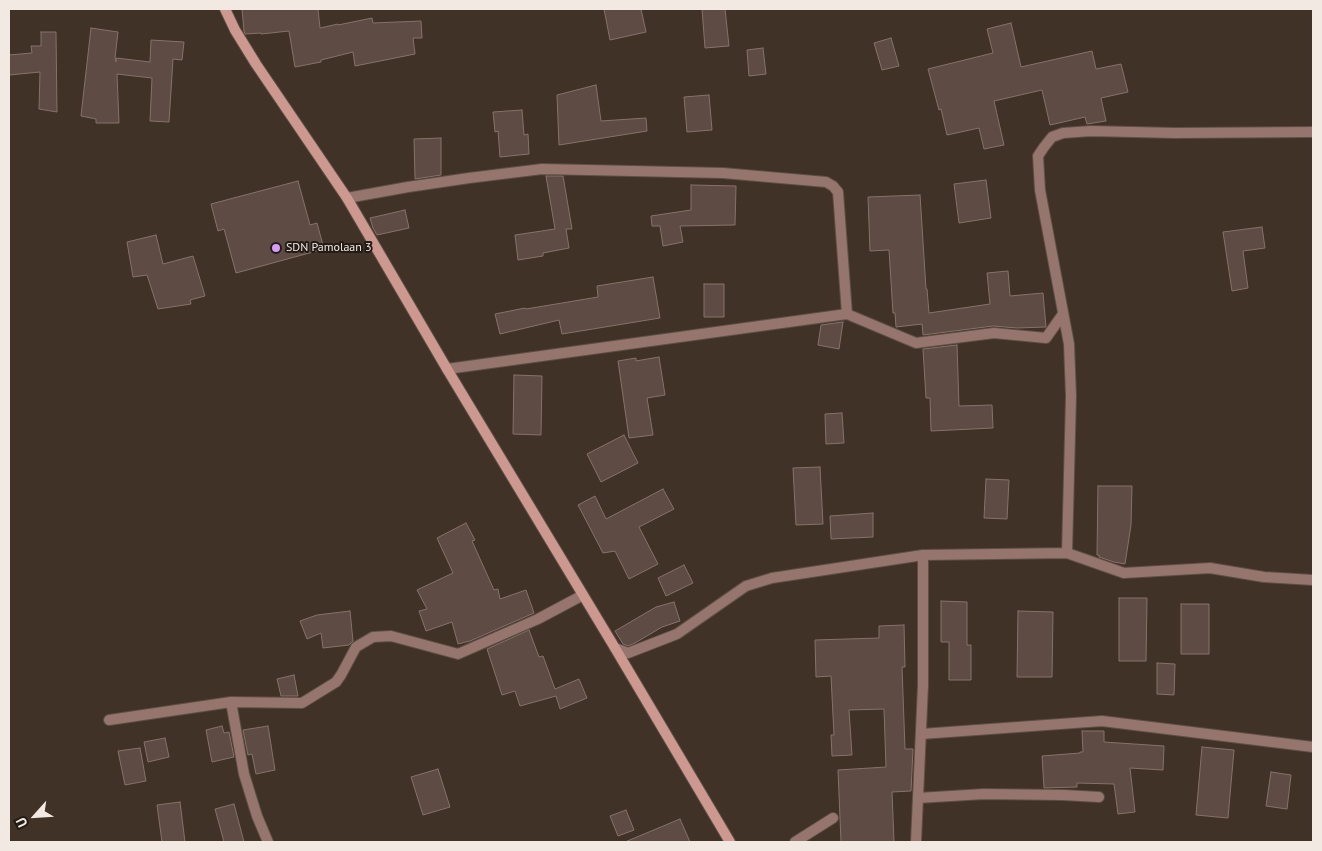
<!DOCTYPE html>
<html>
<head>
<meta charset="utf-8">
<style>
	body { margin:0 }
	#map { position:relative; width:1322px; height:851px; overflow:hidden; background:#403226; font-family:"PT Sans",sans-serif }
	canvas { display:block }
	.frame { position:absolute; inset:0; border:10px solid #f2e9e2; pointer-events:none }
	.north { position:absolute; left:10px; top:791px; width:50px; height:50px; -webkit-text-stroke:4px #221b16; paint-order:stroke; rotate:244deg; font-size:14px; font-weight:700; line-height:20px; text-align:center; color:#f2e9e2 }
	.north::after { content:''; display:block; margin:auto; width:18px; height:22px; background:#f2e9e2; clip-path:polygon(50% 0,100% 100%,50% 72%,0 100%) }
</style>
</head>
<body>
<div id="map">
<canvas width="1322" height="851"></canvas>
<div class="frame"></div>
<div class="north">U</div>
</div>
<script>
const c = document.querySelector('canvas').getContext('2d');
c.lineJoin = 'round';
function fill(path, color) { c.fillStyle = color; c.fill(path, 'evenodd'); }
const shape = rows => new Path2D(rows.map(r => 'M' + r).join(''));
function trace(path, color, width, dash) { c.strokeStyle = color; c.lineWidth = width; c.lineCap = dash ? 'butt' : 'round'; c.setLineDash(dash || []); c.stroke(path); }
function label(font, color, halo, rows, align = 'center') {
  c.font = font + ' "PT Sans",sans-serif'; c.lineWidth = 4; c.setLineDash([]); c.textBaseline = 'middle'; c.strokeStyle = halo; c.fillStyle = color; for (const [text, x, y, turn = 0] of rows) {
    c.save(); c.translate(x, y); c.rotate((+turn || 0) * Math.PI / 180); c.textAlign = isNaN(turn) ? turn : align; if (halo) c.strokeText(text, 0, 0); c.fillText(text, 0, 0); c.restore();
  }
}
const building = shape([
	[242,9,318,9,320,28,338,24,338,25,372,18,373,23,421,21,422,38,413,38,415,54,355,66,353,52,321,60,321,62,295,67,289,31,261,34,261,33,245,34,244,31,242,9],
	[604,9,641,9,646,32,610,40,604,9],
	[702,9,725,9,729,46,705,48,702,9],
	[1011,23,1021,67,1092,51,1096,69,1121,64,1128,92,1101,98,1106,121,1087,124,1085,117,1050,125,1042,90,994,101,1004,145,984,149,979,128,947,135,941,109,939,110,928,69,993,53,987,29,1011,23],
	[91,28,118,32,115,58,116,62,116,58,150,62,151,40,184,42,182,60,173,59,169,122,150,121,152,78,117,74,119,123,96,123,96,119,81,116,91,28],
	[41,32,56,32,57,112,39,109,40,72,9,75,9,55,32,53,31,46,41,46,41,32],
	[891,38,899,66,882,70,874,43,891,38],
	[763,48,766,74,749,76,747,50,763,48],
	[596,85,601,121,646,118,647,131,559,145,557,95,596,85],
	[709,95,712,130,687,132,684,97,709,95],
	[522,110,524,135,528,134,529,154,500,157,498,131,495,132,493,112,522,110],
	[441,138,441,175,415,179,414,139,441,138],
	[546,176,563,176,572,229,566,229,569,248,543,253,543,256,518,260,515,235,555,229,546,176],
	[986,180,991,218,959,223,954,184,986,180],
	[298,181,310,225,317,223,324,249,236,273,224,229,218,231,211,204,298,181],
	[691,185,736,186,735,225,680,226,683,242,663,246,660,226,652,226,651,216,691,210,691,185],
	[920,195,926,289,927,289,929,313,990,304,987,273,1008,271,1010,296,1043,293,1046,327,1017,328,993,326,923,335,922,324,896,327,895,313,893,313,889,250,870,251,868,197,920,195],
	[405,210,409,228,377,235,373,228,370,218,405,210],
	[1262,227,1265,248,1243,251,1248,288,1232,291,1223,232,1262,227],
	[156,235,163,264,193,256,205,296,190,300,191,304,158,309,147,275,133,277,127,242,156,235],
	[653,277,660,318,562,334,559,320,500,334,495,314,525,308,526,309,598,297,597,286,653,277],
	[704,284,724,284,724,317,704,317,704,284],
	[843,322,839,349,818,345,821,325,843,322],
	[957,345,959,406,992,405,993,428,931,431,930,398,926,398,923,349,957,345],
	[659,357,665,395,647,398,653,435,629,438,618,361,636,358,636,361,659,357],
	[514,375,542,376,541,435,513,434,514,375],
	[842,413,844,443,826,444,825,414,842,413],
	[624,435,638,463,601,482,587,454,624,435],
	[820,467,823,524,796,525,793,468,820,467],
	[986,479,1009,480,1007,519,984,518,986,479],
	[1098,486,1132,486,1131,525,1125,564,1114,562,1099,557,1099,555,1097,555,1098,486],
	[663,489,674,509,639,527,658,564,629,579,615,551,603,553,578,505,595,496,606,519,663,489],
	[873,513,873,537,831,539,830,516,873,513],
	[466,523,475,540,472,541,494,590,498,589,500,599,526,590,534,613,470,641,458,644,452,622,426,631,419,611,427,609,417,590,453,573,437,538,466,523],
	[684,565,693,583,666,596,658,578,684,565],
	[1119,598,1147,598,1146,661,1119,661,1119,598],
	[941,601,967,602,967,645,971,645,971,680,949,680,949,642,941,642,941,601],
	[674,602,680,621,662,627,635,643,628,646,623,644,615,631,656,607,674,602],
	[1181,604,1209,604,1209,654,1181,654,1181,604],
	[350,611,353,641,349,645,323,648,321,633,307,639,300,621,317,615,350,611],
	[1018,611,1053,612,1052,677,1017,677,1018,611],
	[904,625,905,667,902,667,905,749,913,749,911,791,892,792,894,842,841,842,838,770,886,767,884,709,849,710,852,755,832,756,831,735,834,735,831,676,816,677,815,640,879,638,879,626,904,625],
	[529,630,539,657,543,656,555,689,579,679,587,698,560,709,556,696,520,706,515,691,502,695,487,649,529,630],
	[1157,663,1175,664,1174,695,1157,694,1157,663],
	[294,675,298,696,281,696,277,679,294,675],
	[222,726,224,733,229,732,234,757,212,762,206,730,222,726],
	[268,726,275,770,256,774,252,754,248,755,243,730,268,726],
	[1082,731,1104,731,1104,742,1164,746,1163,770,1130,768,1135,812,1118,814,1114,784,1077,783,1077,787,1044,788,1042,756,1080,753,1080,752,1083,752,1082,731],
	[165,738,169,757,148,762,144,742,165,738],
	[1202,747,1234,750,1228,818,1196,815,1202,747],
	[140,748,146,781,125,785,118,751,140,748],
	[438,769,450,807,423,815,411,777,438,769],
	[1271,772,1291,775,1287,809,1266,806,1271,772],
	[180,802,185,842,162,842,157,805,180,802],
	[234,804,244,842,224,842,215,809,234,804],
	[626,810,634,830,618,836,610,816,626,810],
	[680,819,690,842,625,842,680,819]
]);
const street = shape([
	[347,198,408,187,469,178,542,169,723,173,826,182,833,186,838,192,847,314],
	[447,369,847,314,916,343,994,333,1046,338,1063,314],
	[1067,553,1071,396,1069,344,1040,190,1038,156,1044,147,1052,137,1063,133,1091,131,1175,133,1313,132],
	[615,648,628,653,677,634,746,586,772,578,923,555,1067,553,1124,573,1210,568,1264,577,1313,580],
	[231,702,244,774,257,816,268,842],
	[109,720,231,702,302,703,336,682,341,675,356,647,373,637,391,636,458,654,538,619,583,595],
	[921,734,1102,721,1313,747],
	[918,798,984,794,1063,795,1099,797],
	[795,842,833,818],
	[916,842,923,685,923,555]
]);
const secondary = shape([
	[225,9,235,30,256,64,347,198,447,369,615,648,730,842]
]);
const markers = [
	[276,248,5,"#d79bf9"]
];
const poiNames = [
	["SDN Pamolaan 3",286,248]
];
fill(building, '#5e4b44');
trace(building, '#86726a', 1);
trace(street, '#5c4f44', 12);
trace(secondary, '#5c4f44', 12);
trace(street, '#96756f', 10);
trace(secondary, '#cc988f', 10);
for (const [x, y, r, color] of markers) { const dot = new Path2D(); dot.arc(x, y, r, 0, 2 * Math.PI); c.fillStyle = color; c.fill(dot); trace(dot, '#221b16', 2); }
label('12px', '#f2e9e2', '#221b16', poiNames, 'left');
</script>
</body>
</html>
